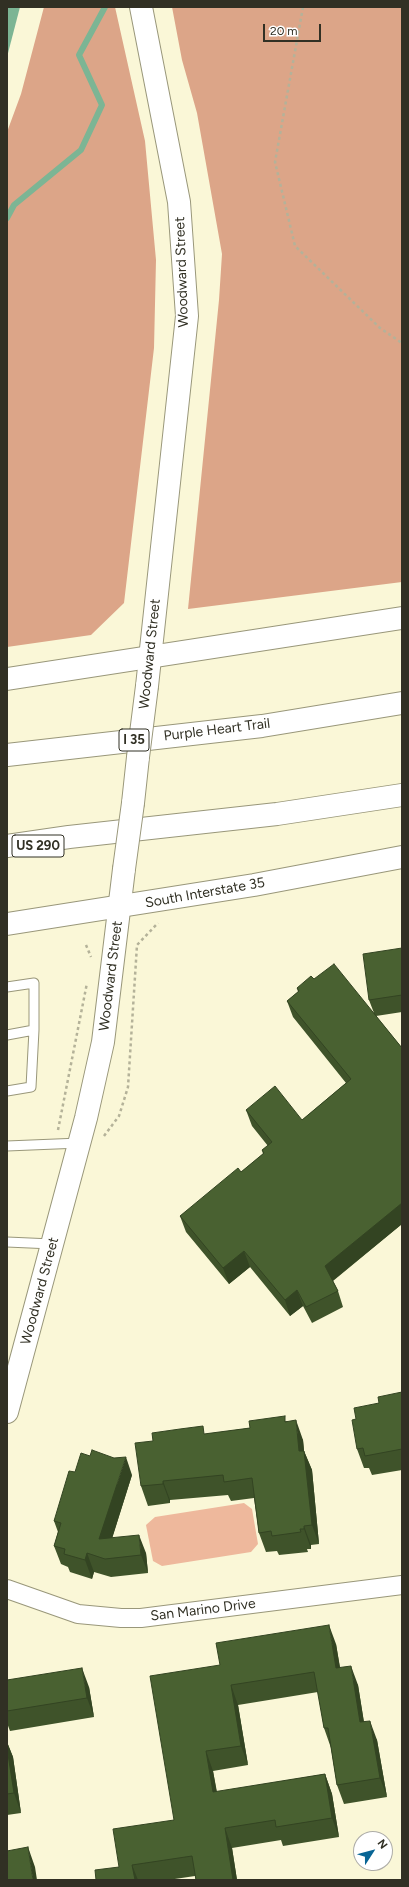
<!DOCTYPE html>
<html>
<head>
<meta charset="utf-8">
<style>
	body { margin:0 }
	#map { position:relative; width:409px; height:1887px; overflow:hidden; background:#faf7d7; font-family:Figtree,sans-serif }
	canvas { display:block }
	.frame { position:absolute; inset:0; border:8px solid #313024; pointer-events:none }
	.north { position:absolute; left:353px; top:1831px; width:40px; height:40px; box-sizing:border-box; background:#fff; border:1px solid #adaca7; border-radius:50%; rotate:54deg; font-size:11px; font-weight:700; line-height:16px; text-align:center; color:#313024 }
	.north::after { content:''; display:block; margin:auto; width:14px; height:18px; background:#086595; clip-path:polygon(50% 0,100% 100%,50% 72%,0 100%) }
	.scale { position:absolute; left:263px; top:24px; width:58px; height:18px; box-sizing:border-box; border:2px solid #313024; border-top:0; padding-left:5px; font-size:12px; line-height:14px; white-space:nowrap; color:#313024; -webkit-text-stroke:3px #fff; paint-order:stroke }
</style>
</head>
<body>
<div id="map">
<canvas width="409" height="1887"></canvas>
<div class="frame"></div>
<div class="north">N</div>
<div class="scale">20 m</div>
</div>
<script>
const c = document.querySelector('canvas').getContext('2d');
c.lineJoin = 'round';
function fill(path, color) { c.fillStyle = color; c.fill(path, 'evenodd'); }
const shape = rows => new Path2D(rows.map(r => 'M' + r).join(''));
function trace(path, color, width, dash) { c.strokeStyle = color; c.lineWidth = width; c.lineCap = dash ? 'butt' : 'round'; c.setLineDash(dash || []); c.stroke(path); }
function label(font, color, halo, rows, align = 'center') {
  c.font = font + ' Figtree,sans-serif'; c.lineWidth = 4; c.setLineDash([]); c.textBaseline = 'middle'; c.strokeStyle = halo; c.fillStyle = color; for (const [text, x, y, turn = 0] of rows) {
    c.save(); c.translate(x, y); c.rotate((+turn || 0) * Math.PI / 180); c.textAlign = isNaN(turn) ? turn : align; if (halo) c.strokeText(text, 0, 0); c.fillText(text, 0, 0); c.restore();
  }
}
const green = shape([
	[244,1503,252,1509,258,1544,251,1552,162,1566,153,1561,146,1525,155,1517]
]);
const forest = shape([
	[44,7,115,7,145,141,156,260,154,348,124,603,91,635,7,647,7,132,21,94],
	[172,7,402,7,402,582,188,609,219,300,222,254,197,113,182,60]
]);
const water = shape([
	[7,7,20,7,7,57]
]);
const stream = shape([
	[7,218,14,205,81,150,102,105,79,55,105,7]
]);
const path = shape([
	[303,7,275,162,295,246,380,328,402,343],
	[86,945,91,957],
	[58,1130,87,983],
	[104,1136,119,1116,128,1087,137,945,158,923]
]);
const service = shape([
	[7,987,34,983,34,1030,7,1035],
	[7,1091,31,1087,34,1030],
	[7,1146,80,1143],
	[7,1242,52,1244]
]);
const minor = shape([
	[7,1589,78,1614,121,1618,141,1618,402,1585]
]);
const tertiary = shape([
	[141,7,179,202,187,316,147,686],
	[133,803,138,757],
	[7,1412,86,1118,103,1042,124,869]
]);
const secondary = shape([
	[7,679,402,618],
	[7,924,254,885,402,857]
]);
const motorway = shape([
	[7,755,262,726,402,703],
	[7,846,69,837,277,814,402,795]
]);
const tertiaryBridge = shape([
	[138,757,147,686],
	[124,869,133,803]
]);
const wall = shape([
	[402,948,402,1012,376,1016,402,1048,402,1224,333,1281,338,1291,343,1307,312,1323,303,1306,290,1316,250,1267,229,1284,186,1232,180,1216,241,1172,263,1154,262,1150,268,1146,252,1126,246,1110,302,1120,346,1083,293,1017,287,1001,298,992,297,988,314,979,374,1013,369,1000],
	[402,1392,402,1470,372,1475,369,1468,364,1468,357,1449,356,1419,379,1403],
	[287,1421,303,1440,304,1451,312,1470,319,1544,311,1545,311,1549,307,1549,308,1552,279,1555,277,1551,266,1552,259,1533,254,1498,231,1501,228,1495,170,1500,170,1503,148,1506,141,1486,153,1441,206,1434,250,1428],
	[132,1475,112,1538,146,1553,148,1573,111,1577,94,1572,92,1579,70,1572,68,1567,61,1564,54,1546,58,1532,54,1521],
	[336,1644,340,1667,358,1685,364,1722,377,1740,387,1797,344,1804,337,1785,331,1748,324,1728,318,1692,238,1705,248,1765,213,1771,217,1792,325,1774,332,1794,339,1837,283,1846,281,1840,232,1848,237,1880,196,1880,195,1876,168,1880,96,1880,119,1867,174,1820,220,1665],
	[7,1680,89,1687,94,1717,10,1731,7,1723],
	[7,1742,13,1757,21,1813,7,1815]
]);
const shadedWall = shape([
	[402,1203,402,1224,331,1282,325,1266],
	[244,1251,250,1267,229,1284,223,1268],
	[297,1290,303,1306,290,1316,285,1300],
	[296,1420,303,1440,306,1471,299,1451],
	[304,1451,312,1470,319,1544,312,1525],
	[126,1457,132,1475,106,1558,99,1539],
	[163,1481,170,1500,170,1503,163,1484],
	[304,1526,311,1545,311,1549,304,1529],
	[139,1535,146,1553,148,1573,141,1555],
	[87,1553,94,1572,92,1579,85,1560],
	[329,1625,336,1644,343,1687,336,1668],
	[351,1666,358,1685,367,1742,360,1722],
	[82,1668,89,1687,94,1717,87,1698],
	[231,1685,238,1705,248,1765,241,1746],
	[370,1721,377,1740,387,1797,380,1778],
	[7,1742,13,1757,21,1813,14,1793,7,1748],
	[206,1751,213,1771,220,1812,213,1792],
	[325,1774,332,1794,339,1837,332,1818],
	[225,1828,232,1848,237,1880,233,1880],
	[28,1847,35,1867,37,1880,33,1880],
	[132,1865,138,1880,135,1880]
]);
const building = shape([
	[402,948,402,995,369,1000,363,954,402,948],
	[334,964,402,1048,402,1203,325,1266,338,1291,306,1307,297,1290,285,1300,244,1251,223,1268,180,1216,238,1168,241,1172,264,1153,262,1150,272,1142,246,1110,275,1086,302,1120,351,1079,287,1001,299,991,297,988,311,976,314,979,334,964],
	[402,1392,402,1449,365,1456,363,1448,357,1449,352,1420,356,1419,354,1408,379,1403,378,1397,402,1392],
	[285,1416,285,1422,296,1420,299,1451,304,1451,312,1525,304,1526,304,1529,300,1529,301,1532,272,1536,271,1531,259,1533,252,1478,224,1482,223,1475,163,1481,163,1484,141,1486,135,1443,153,1441,152,1433,180,1429,203,1426,204,1434,250,1428,249,1421,285,1416],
	[92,1450,114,1458,126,1457,99,1539,139,1535,141,1555,105,1559,87,1553,85,1560,64,1554,65,1549,54,1546,61,1523,54,1521,69,1471,75,1472,81,1453,90,1456,92,1450],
	[329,1625,336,1668,351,1666,360,1722,370,1721,380,1778,337,1785,328,1728,324,1728,314,1672,231,1685,241,1746,206,1751,213,1792,325,1774,332,1818,276,1827,275,1820,225,1828,233,1880,196,1880,192,1856,132,1865,135,1880,96,1880,95,1870,119,1867,113,1829,174,1820,150,1676,220,1665,216,1643,329,1625],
	[82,1668,87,1698,7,1711,7,1680,82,1668],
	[7,1748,14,1793,7,1794,7,1748],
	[28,1847,33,1880,7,1880,7,1851,28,1847]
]);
const shields = [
	[134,740,30],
	[38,846,52]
];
const shieldNames = [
	["I 35",134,740],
	["US 290",38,846]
];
const streetNames = [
	["Woodward Street",182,272,-92],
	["Woodward Street",150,654,-84],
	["Purple Heart Trail",217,730,-7],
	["South Interstate 35",205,893,-10],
	["Woodward Street",111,976,-83],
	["Woodward Street",40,1291,-75],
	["San Marino Drive",203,1610,-7]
];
fill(green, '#eeb89c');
fill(forest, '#dca588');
fill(water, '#7cb594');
trace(stream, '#7cb594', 6);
trace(service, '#99977a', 11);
trace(minor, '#99977a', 20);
trace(tertiary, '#99977a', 24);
trace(secondary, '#99977a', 24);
trace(motorway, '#99977a', 24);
trace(path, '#b4b299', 2.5, [3, 3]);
trace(service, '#fff', 9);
trace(minor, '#fff', 18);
trace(tertiary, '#fff', 22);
trace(secondary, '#fff', 22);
trace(motorway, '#fff', 22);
trace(tertiaryBridge, '#99977a', 24, []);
trace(tertiaryBridge, '#fff', 22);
fill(wall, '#3f532a');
fill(shadedWall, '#342');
fill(building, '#496131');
trace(building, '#342', 1);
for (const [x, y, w] of shields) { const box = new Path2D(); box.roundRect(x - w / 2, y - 11, w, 22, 3); c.fillStyle = '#fff'; c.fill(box); trace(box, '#313024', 1); }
label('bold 13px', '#313024', null, shieldNames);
label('14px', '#313024', '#fff', streetNames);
</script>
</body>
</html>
